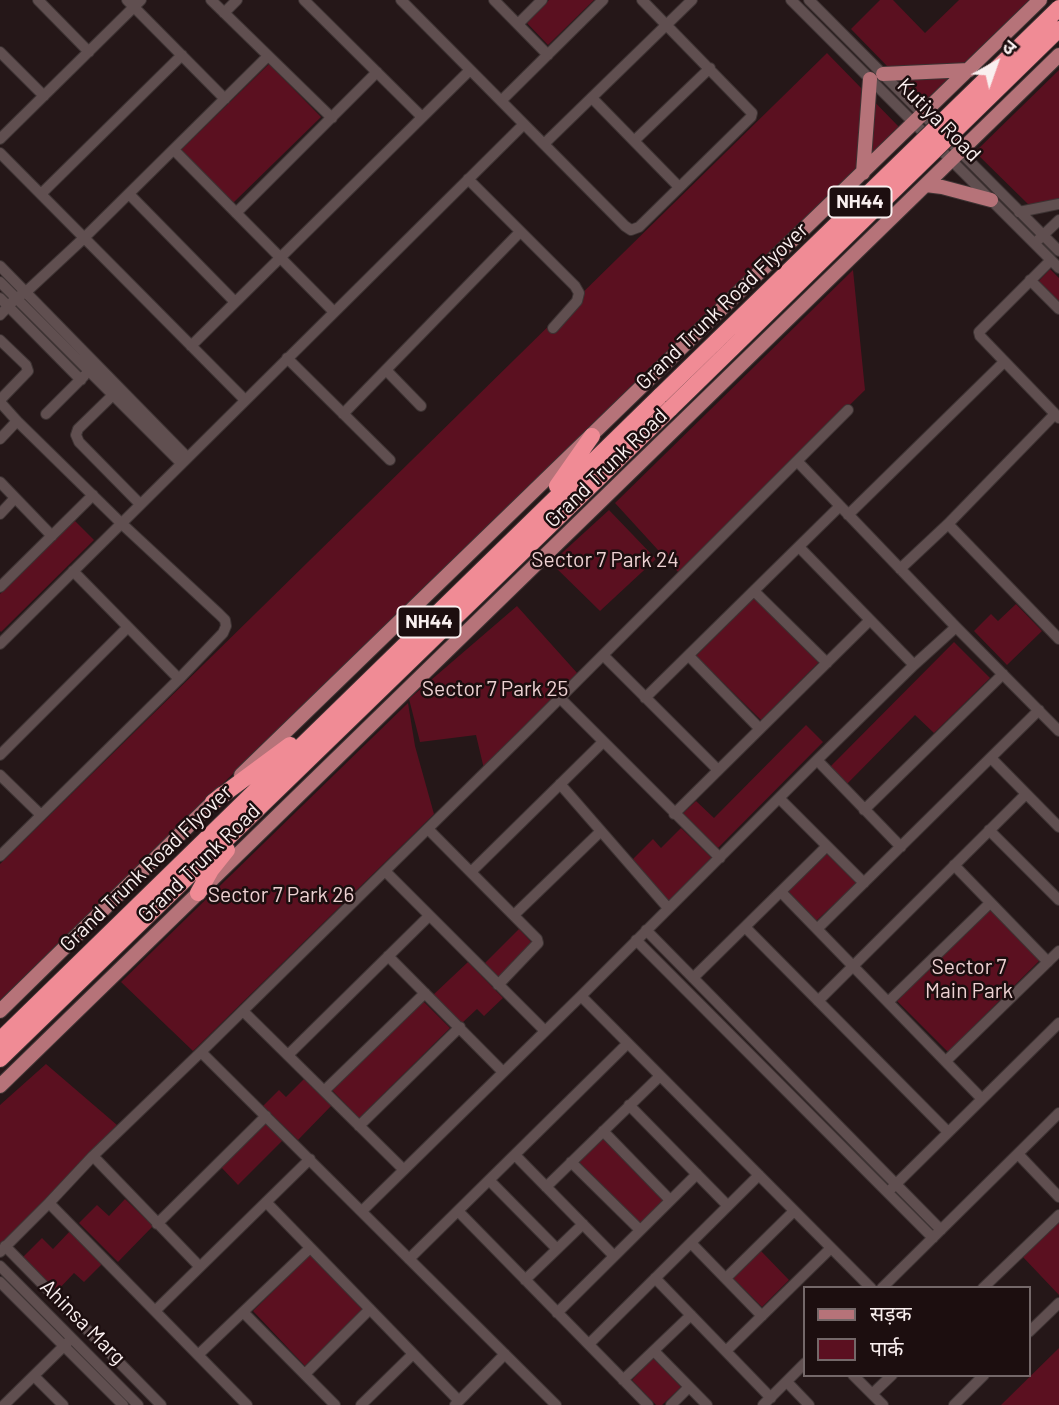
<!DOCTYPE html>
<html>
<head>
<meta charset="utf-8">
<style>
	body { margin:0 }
	#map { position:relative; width:1059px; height:1405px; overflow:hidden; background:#251718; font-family:Barlow,"Noto Sans Devanagari",sans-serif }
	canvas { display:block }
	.legend { position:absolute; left:803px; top:1286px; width:228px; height:91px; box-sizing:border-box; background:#1c0e0f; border:2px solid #746869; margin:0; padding:9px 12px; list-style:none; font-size:21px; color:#f9efef }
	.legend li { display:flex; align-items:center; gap:14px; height:35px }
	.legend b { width:35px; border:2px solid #746869 }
	.north { position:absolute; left:961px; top:28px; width:70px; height:70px; -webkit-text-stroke:5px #1c0e0f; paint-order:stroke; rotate:40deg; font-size:19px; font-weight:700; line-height:28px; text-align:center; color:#f9efef }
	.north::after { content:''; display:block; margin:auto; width:24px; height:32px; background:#f9efef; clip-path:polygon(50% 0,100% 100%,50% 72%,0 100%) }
</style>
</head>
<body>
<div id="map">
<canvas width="1059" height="1405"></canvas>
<ul class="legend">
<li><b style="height:9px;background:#b67379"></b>सड़क</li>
<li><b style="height:19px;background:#5b1020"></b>पार्क</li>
</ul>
<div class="north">उ</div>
</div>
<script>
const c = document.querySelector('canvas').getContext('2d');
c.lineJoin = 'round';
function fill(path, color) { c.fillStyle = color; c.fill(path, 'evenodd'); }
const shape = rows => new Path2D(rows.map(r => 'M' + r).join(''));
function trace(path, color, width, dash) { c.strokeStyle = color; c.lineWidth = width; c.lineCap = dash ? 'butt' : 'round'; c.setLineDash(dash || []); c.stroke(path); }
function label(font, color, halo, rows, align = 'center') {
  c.font = font + ' Barlow,sans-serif'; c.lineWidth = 5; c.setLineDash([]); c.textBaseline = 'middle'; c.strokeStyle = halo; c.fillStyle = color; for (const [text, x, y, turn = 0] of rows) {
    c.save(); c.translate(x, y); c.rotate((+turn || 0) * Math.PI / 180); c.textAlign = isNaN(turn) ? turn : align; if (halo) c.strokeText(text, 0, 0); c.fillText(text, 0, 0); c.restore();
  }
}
const green = shape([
	[549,0,594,0,548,45,526,22],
	[880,0,893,0,925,33,959,0,1029,0,923,103,851,29],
	[827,53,899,127,0,1000,0,864],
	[269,64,321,117,233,203,181,150],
	[1059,70,1059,201,1030,206,975,152],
	[1050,269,1059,278,1059,303,1038,282],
	[853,270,865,390,679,573,615,503],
	[609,510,656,559,600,611,551,563],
	[74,520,94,540,1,632,0,631,0,594],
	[754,598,819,662,761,720,696,656],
	[1016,604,1042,631,1007,665,974,631,991,614,998,621],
	[517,606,578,674,484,769,476,735,420,742,409,699],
	[954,642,990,678,934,733,915,715,846,785,829,768],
	[408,703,415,746,434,814,193,1051,121,982],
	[806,725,823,742,717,849,682,814,696,801,714,818],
	[681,828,713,859,667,903,631,861,653,839,661,848],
	[828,853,857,883,816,921,788,891],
	[989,909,1040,960,948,1052,897,1001],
	[519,929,535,946,501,980,485,963],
	[468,962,503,998,484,1016,477,1009,461,1024,433,995],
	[423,1001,450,1028,359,1118,332,1090],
	[46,1064,117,1125,0,1247,0,1105],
	[305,1078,332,1105,298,1140,263,1106,279,1090,286,1097],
	[265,1123,283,1140,238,1185,221,1167],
	[602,1137,664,1199,640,1223,578,1161],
	[125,1199,153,1226,118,1262,79,1223,97,1205,109,1216],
	[1059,1221,1059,1295,1022,1256],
	[70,1231,103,1263,84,1282,74,1273,57,1291,23,1257,42,1238,53,1249],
	[761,1251,789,1280,762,1307,733,1278],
	[310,1255,363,1310,305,1366,253,1311],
	[1059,1348,1059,1405,1001,1405],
	[653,1358,681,1387,662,1405,656,1405,632,1380]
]);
const minor = shape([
	[38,0,89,52],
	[127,0,225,99],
	[211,0,332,118],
	[304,0,422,117],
	[401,0,625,226,631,230,639,227,751,117,752,113,642,0],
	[494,0,548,55],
	[791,0,1059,268],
	[809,0,1059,251],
	[224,13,237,0],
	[518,24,542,0],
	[0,52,44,96],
	[592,98,679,187],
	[501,101,603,0],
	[0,139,141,0],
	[634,141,710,68],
	[544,144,692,0],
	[174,150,334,312],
	[0,153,245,400],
	[468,179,575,286,579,293,577,301,553,328],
	[41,194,182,55],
	[129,194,235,302],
	[1019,212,1059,204],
	[236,213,377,72],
	[1039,239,1059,220],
	[1051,260,979,332,980,336,1059,418],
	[0,266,187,457],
	[1030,280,1059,309],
	[0,282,181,463],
	[0,298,81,380],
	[0,315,16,298,26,292,84,238,268,56],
	[0,340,26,365,28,371,0,400],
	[191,346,470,70],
	[287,358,390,460],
	[386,370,421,406],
	[118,390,78,429,76,435,79,442,140,504],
	[0,402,17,421,121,523,219,614,225,620,226,626,223,633,179,679,0,856],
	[46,414,84,376],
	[343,414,520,232],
	[0,439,17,421],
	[797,461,956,627,1059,731],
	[0,482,52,536],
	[0,514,15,498],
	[848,515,1004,362],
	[948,524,1059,639],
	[799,547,914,665],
	[900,569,948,524,1055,414],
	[73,571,179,679],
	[0,587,93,495],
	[754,591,827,663],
	[0,644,524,124],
	[603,655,718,770],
	[689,656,760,729],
	[560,698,720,858],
	[645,698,840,506],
	[0,755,128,627],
	[991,758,1059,827],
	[817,760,901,847],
	[0,775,41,815],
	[560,784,668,908],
	[779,798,864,883],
	[864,810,1003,674],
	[674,814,870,620],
	[428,829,537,939,538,943,498,985],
	[989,830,1059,900],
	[954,865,1048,962],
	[385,871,545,1031],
	[471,872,603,742],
	[781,892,982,1099],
	[514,915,600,832],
	[745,927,948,1132],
	[817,929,1039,710],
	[646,930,941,1230],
	[636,940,933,1238],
	[388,956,503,1072],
	[693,978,827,846],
	[581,996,871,1288],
	[818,1001,1026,794],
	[888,1002,990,903],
	[243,1011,403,1169],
	[201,1052,556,1405],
	[288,1055,429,916],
	[946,1061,1059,951],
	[324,1091,425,993],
	[629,1105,728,1206],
	[359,1126,460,1027],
	[603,1131,670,1200],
	[1018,1154,1059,1197],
	[515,1155,614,1256],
	[93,1156,200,1267],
	[571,1162,640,1230],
	[489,1180,557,1249],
	[546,1187,660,1076],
	[892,1188,1059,1023],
	[266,1202,459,1401],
	[49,1203,247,1405],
	[362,1211,581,996,817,760,914,665,956,627],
	[458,1211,648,1405],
	[157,1224,266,1116],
	[691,1243,762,1316],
	[5,1246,161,1405],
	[0,1252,49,1203,93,1156,201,1052,528,730,848,410],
	[409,1259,627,1044],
	[0,1266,138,1405],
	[655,1278,771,1398],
	[726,1278,794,1211],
	[525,1280,583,1224],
	[0,1282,123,1405],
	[882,1288,1059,1113],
	[983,1288,1059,1215],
	[155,1311,310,1159],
	[243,1312,335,1405],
	[557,1313,697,1174],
	[1029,1332,1059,1303],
	[589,1344,759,1175],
	[654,1351,707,1405],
	[726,1351,831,1248],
	[198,1355,310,1248],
	[305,1374,370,1309],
	[853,1375,883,1405],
	[34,1376,63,1405],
	[623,1380,691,1315],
	[787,1382,809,1405],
	[872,1394,892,1375],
	[4,1405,67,1343],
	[361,1405,413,1354],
	[455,1405,505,1354],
	[671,1405,689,1387],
	[763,1405,805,1363],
	[954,1405,984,1375]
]);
const major = shape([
	[883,74,969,70],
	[863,173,870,79],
	[926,185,942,187,991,200],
	[241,775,1040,0],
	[0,1011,221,794],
	[0,1086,1059,55]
]);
const highway = shape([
	[557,486,592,436],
	[213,802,290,745],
	[198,893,211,870,227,850],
	[0,1040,661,395],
	[0,1059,671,408]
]);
const highwayBridge = shape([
	[661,395,1059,8],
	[671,408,1059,29]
]);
const shields = [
	[860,202,63],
	[429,622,63]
];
const shieldNames = [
	["NH44",860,202],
	["NH44",429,622]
];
const streetNames = [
	["Kutiya Road",939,120,45],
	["Grand Trunk Road Flyover",722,306,-44],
	["Grand Trunk Road",606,468,-44],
	["Grand Trunk Road",199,863,-44],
	["Grand Trunk Road Flyover",146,868,-44],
	["Ahinsa Marg",83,1322,45]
];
const parkNames = [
	["Sector 7 Park 24",605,560],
	["Sector 7 Park 25",495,689],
	["Sector 7 Park 26",281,895],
	["Sector 7",969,967],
	["Main Park",969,991]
];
fill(green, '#5b1020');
trace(minor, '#3d3333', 12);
trace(major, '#3d3333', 16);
trace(highway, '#3d3333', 18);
trace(minor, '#604f50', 10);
trace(major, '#b67379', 14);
trace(highway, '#f08b95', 16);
trace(highwayBridge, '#3d3333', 18, []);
trace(highwayBridge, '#f08b95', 16);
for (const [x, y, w] of shields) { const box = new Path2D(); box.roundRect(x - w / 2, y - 15.5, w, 31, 5); c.fillStyle = '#1c0e0f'; c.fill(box); trace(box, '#f9efef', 2); }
label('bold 19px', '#f9efef', null, shieldNames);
label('21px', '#f9efef', '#1c0e0f', streetNames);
label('21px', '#edd1d2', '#1c0e0f', parkNames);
</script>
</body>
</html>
